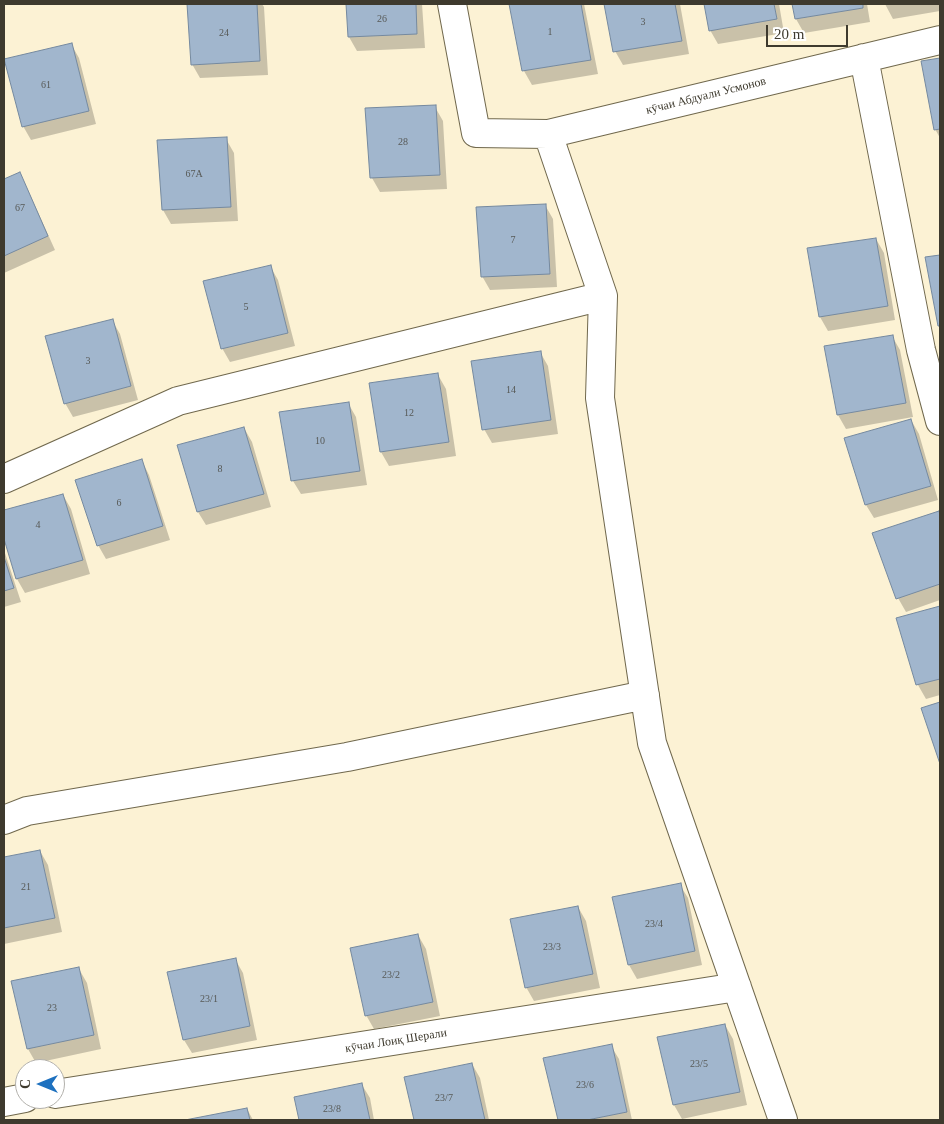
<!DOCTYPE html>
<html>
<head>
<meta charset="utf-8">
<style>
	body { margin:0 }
	#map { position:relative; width:944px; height:1124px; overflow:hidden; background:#fcf2d4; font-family:Georgia,serif }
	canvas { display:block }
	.frame { position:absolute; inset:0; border:5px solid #3e3a2e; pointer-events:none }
	.north { position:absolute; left:15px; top:1059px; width:50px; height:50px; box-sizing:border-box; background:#fff; border:1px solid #b2b0ab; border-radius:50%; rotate:270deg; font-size:14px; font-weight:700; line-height:20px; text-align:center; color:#3e3a2e }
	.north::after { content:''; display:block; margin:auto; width:18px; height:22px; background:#1e71bf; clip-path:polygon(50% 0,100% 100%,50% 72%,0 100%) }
	.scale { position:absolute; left:766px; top:25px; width:82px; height:22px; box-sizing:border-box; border:2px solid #3e3a2e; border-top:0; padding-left:6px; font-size:15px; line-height:18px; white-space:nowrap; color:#3e3a2e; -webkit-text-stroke:4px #fff; paint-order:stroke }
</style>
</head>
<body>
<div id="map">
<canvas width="944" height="1124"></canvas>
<div class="frame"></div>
<div class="north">С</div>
<div class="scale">20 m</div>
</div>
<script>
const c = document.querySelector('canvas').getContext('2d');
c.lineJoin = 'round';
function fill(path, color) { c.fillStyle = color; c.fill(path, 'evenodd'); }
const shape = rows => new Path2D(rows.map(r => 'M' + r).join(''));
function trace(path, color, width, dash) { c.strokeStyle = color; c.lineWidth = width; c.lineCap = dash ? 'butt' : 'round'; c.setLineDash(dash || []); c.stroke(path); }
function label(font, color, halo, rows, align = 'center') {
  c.font = font + ' Georgia,serif'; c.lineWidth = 4.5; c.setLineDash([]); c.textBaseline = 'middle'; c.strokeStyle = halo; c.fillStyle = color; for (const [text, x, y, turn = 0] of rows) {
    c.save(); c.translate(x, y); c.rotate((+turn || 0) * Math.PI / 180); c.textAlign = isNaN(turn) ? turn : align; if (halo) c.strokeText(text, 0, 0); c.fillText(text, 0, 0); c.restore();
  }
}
const shadow = shape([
	[188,4,262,4,264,7,268,75,200,78,192,64],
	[347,4,422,4,425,48,357,51,349,37],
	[511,4,584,4,598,74,532,85,524,71],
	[606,4,680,4,689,54,623,65,615,51],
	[705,4,779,4,784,33,718,44,710,30],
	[793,4,867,4,870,22,804,33,796,19],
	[885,4,940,4,940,11,893,19],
	[71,44,79,58,96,124,31,140,23,126],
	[940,59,940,138,935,129,922,62],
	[435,107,443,121,447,189,380,192,372,178],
	[226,139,234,153,238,221,171,224,163,210],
	[19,174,27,188,55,250,4,273,4,181],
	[545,205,553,219,557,287,490,290,482,276],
	[876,239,884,253,895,320,828,331,820,317],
	[940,256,940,327,927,258],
	[270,266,278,280,295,346,230,362,222,348],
	[112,320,120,334,138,400,73,417,65,403],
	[892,336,900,350,913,417,846,429,838,415],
	[540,352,548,366,558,434,492,443,484,429],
	[438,375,446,389,456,456,389,466,381,452],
	[348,403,356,417,367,485,301,494,293,481],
	[911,420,919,434,938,500,874,518,866,505],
	[244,428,252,442,271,507,206,525,198,512],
	[142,461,149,475,170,540,106,559,98,545],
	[63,495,71,509,90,574,25,593,17,579,4,535,4,511],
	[938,512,940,516,940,600,906,612,898,598],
	[4,550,21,602,4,607],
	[940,608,940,695,926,699,918,685,898,619],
	[940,703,940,760,923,709],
	[40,851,48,865,62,932,4,944,4,858],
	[680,885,688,898,702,965,637,979,629,965,614,898],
	[578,907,586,921,600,988,534,1001,526,987],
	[418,935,426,949,440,1016,374,1029,366,1015],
	[235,959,243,973,257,1040,192,1053,184,1040],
	[79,969,87,983,101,1049,36,1063,28,1049,12,982],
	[725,1025,733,1039,747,1105,682,1119,674,1105,658,1038],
	[611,1046,619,1059,632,1120,559,1120,545,1059],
	[472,1064,480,1078,489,1120,415,1120,405,1078],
	[362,1085,370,1098,374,1120,300,1120,295,1098],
	[247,1109,253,1120,191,1120]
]);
const building = shape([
	[187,4,257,4,260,61,191,65,187,4],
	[346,4,416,4,417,34,348,37,346,4],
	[509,4,581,4,591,60,522,71,509,4],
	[604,4,675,4,682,41,613,52,604,4],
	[704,4,774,4,777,19,709,31,704,4],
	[792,4,863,4,863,8,795,19,792,4],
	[72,43,89,111,22,127,4,59,72,43],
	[940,58,940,129,934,130,921,61,940,58],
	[436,105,440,175,370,178,365,108,436,105],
	[227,137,231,207,162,210,157,140,227,137],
	[20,172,48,236,4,256,4,179,20,172],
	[546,204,550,274,481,277,476,207,546,204],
	[876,238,888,306,819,317,807,248,876,238],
	[940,255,940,326,938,326,925,257,940,255],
	[271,265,288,333,221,349,203,281,271,265],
	[113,319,131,386,64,404,45,336,113,319],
	[893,335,906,403,837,415,824,346,893,335],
	[541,351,551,420,482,430,471,361,541,351],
	[438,373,449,442,380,452,369,383,438,373],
	[349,402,360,471,291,481,279,412,349,402],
	[911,419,931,486,865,505,844,438,911,419],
	[244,427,264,494,197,512,177,445,244,427],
	[142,459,163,526,97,546,75,480,142,459],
	[63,494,83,560,16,579,4,539,4,510,63,494],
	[939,511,940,515,940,584,896,599,872,533,939,511],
	[4,557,14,588,4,591,4,557],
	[940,606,940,679,916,685,896,618,940,606],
	[940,702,940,764,921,708,940,702],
	[40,850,55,918,4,928,4,857,40,850],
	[681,883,695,951,628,965,612,897,681,883],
	[578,906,593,974,525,988,510,919,578,906],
	[418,934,433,1002,365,1016,350,948,418,934],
	[236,958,250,1026,183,1040,167,972,236,958],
	[79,967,94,1035,27,1049,11,981,79,967],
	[725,1024,740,1092,673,1105,657,1037,725,1024],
	[612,1044,627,1112,587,1120,558,1120,543,1058,612,1044],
	[472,1063,485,1120,414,1120,404,1077,472,1063],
	[362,1083,370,1120,299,1120,294,1097,362,1083],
	[247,1108,250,1120,185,1120,247,1108]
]);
const minor = shape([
	[452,4,476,133,548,134,603,296,600,398,652,743,783,1120],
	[864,58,921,350,940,421],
	[548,134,940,40],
	[4,479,178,401,603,296],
	[4,820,27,811,347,757,645,695],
	[55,1094,737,987],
	[4,1102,25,1098]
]);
const numberNames = [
	["26",382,19],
	["3",643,22],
	["1",550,32],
	["24",224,33],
	["61",46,85],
	["28",403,142],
	["67А",194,174],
	["67",20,208],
	["7",513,240],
	["5",246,307],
	["3",88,361],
	["14",511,390],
	["12",409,413],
	["10",320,441],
	["8",220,469],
	["6",119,503],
	["4",38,525],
	["21",26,887],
	["23/4",654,924],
	["23/3",552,947],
	["23/2",391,975],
	["23/1",209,999],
	["23",52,1008],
	["23/5",699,1064],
	["23/6",585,1085],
	["23/7",444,1098],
	["23/8",332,1109]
];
const streetNames = [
	["кӯчаи Абдуали Усмонов",706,96,-14],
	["кӯчаи Лоиқ Шерали",396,1041,-9]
];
fill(shadow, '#0003');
fill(building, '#a1b6cd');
trace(building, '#75899f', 1);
trace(minor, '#70684d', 30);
trace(minor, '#fff', 28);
label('10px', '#575956', null, numberNames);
label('12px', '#3e3a2e', '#fff', streetNames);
</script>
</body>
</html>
